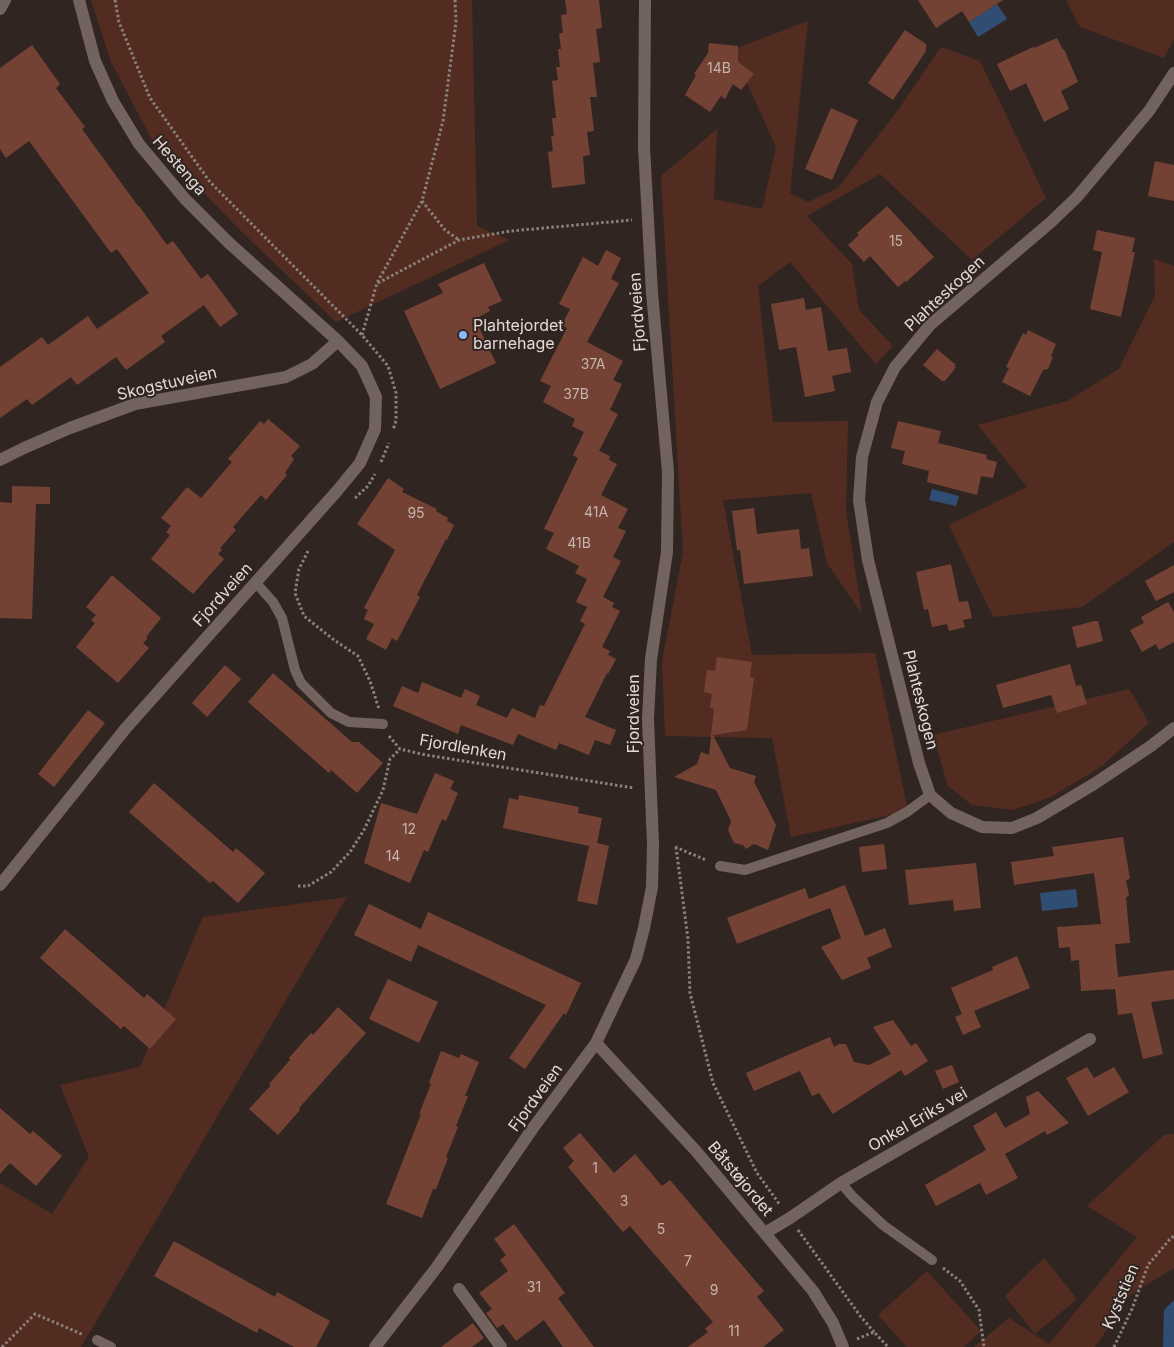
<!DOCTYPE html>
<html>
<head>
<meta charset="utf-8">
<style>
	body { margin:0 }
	canvas { display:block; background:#312521 }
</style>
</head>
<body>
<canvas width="1174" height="1347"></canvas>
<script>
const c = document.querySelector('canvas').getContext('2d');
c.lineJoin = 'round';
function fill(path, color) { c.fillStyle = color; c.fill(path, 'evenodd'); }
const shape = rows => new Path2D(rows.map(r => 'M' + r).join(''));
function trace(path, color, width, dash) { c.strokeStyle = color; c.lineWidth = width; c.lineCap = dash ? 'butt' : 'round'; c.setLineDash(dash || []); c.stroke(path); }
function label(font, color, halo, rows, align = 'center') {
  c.font = font + ' Inter,sans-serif'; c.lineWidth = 4; c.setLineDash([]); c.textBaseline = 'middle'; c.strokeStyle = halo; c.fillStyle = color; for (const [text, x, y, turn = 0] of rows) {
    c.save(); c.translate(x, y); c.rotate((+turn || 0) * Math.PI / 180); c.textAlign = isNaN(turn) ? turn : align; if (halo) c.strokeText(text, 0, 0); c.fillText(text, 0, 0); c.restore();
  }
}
const green = shape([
	[91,0,472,0,477,226,509,240,336,322,243,233,152,140,111,62],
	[1066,0,1174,0,1174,39,1164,58,1080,27],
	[808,21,790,193,808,202,838,188,898,110,941,47,980,61,1046,198,972,260,880,174,807,216,852,264,859,310,893,346,876,364,790,262,758,286,773,422,848,421,846,511,862,614,827,563,811,493,723,500,752,655,875,653,908,811,791,837,772,738,665,736,662,662,683,552,661,176,717,129,714,199,762,209,776,147,732,50],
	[1154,259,1174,266,1174,542,1082,607,993,617,949,525,1027,487,978,425,1067,401,1119,369,1155,296],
	[1129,689,1149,723,1102,766,1051,797,1013,810,972,805,948,786,933,735],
	[347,897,81,1347,0,1347,0,1183,52,1214,89,1157,60,1085,140,1067,203,917],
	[1174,1134,1174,1268,1131,1294,1095,1347,974,1347,1009,1318,1049,1344,1137,1237,1087,1206,1164,1135],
	[1044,1258,1077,1299,1035,1334,1005,1296],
	[927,1271,981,1331,964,1347,907,1347,878,1315]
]);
const water = shape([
	[997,4,1007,19,978,37,969,22],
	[932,489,959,496,956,506,929,500],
	[1076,889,1078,907,1042,911,1040,893],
	[1174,1300,1174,1347,1163,1347,1164,1310]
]);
const building = shape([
	[565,0,599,0,602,28,596,29,600,62,593,63,597,97,590,97,594,131,587,132,590,155,583,156,585,184,552,188,548,152,553,151,551,136,554,136,552,118,556,118,552,81,558,80,556,67,560,67,558,49,561,49,559,33,563,33,561,15,567,14],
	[918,0,1003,0,969,22,962,11,936,28],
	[905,30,926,44,926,51,893,100,868,83],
	[1057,38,1063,50,1064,49,1078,82,1061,91,1069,109,1044,122,1026,83,1010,91,997,64,1033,47,1034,48],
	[709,43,738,46,738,62,754,74,741,90,733,84,725,99,721,96,710,112,685,95,696,75,694,74,708,53],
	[32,45,60,84,56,88,85,127,82,129,138,206,139,206,167,245,173,241,201,279,208,274,238,314,220,327,204,305,161,336,165,342,126,370,116,357,77,385,71,377,32,405,27,399,0,418,0,367,42,337,48,345,88,316,97,329,149,293,117,249,111,253,29,141,6,158,0,149,0,68],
	[831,108,858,120,832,180,805,169],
	[1155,161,1174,165,1174,201,1148,196],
	[887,206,934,257,906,282,905,281,898,287,870,256,864,262,848,245,859,235,857,233],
	[1097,230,1135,238,1132,252,1135,252,1121,317,1090,309,1102,252,1093,250],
	[606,250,621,258,611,279,619,283,587,342,623,361,613,380,622,384,610,410,618,414,599,451,610,456,609,460,617,464,601,495,628,509,618,528,626,531,613,557,621,561,603,597,614,603,612,607,620,611,602,647,610,651,608,655,616,659,608,674,607,673,585,717,616,730,610,745,595,740,589,755,559,743,556,750,518,734,513,745,461,725,458,734,393,706,402,686,418,693,422,682,461,698,465,689,480,696,476,705,507,718,512,708,535,718,540,705,544,706,585,624,580,621,587,607,576,602,587,579,575,573,579,566,546,549,554,533,544,529,578,458,573,455,584,432,572,426,575,419,543,402,551,386,540,381,567,328,562,325,570,309,559,304,583,257,598,266],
	[484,263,502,301,488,307,490,311,475,319,496,363,440,389,404,311,443,293,438,284],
	[804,298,806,310,821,307,828,351,847,348,851,372,832,376,835,391,805,397,796,347,779,350,771,304],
	[1028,330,1056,344,1051,356,1053,357,1048,369,1043,370,1030,396,1002,382,1009,368,1006,367,1023,333,1026,335],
	[937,349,956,365,954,366,956,367,945,381,942,381,923,365],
	[268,419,300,446,291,456,294,459,285,473,287,475,266,500,261,495,233,527,236,530,220,548,222,550,218,554,224,559,193,594,151,559,170,535,166,532,171,526,161,518,187,487,201,498,232,462,228,459,260,421,264,424],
	[898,421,941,431,938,443,987,455,986,459,997,462,993,478,981,476,977,495,927,482,929,471,902,464,905,451,891,448],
	[388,478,404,489,402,492,437,509,436,511,448,518,447,521,454,525,447,540,446,539,417,595,420,597,397,641,392,638,386,650,366,639,374,624,364,619,368,610,364,608,395,550,357,524],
	[12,486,50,487,50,504,36,504,32,619,0,618,0,502,12,503],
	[754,508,757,534,799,529,801,549,809,548,813,576,744,584,740,550,737,550,732,511],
	[951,564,959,602,968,601,972,618,963,620,965,627,949,631,947,624,932,627,928,609,924,610,916,572],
	[1174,565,1174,592,1156,601,1145,581],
	[112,575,161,618,146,637,148,638,143,643,149,648,118,683,76,647,95,623,91,620,96,615,86,607],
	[1168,602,1174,612,1174,642,1159,650,1156,644,1142,652,1130,630,1144,623,1141,617],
	[1094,621,1098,621,1103,641,1077,648,1072,627],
	[717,657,752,662,750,677,754,678,747,730,713,735,730,768,756,776,754,782,776,825,768,850,754,844,746,849,743,845,734,843,728,830,731,821,716,790,674,777,697,764,701,752,709,755,714,709,710,708,712,694,704,692,707,670,715,671],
	[1070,664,1076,686,1081,685,1087,704,1057,713,1051,695,1003,708,996,685],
	[225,665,241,679,207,717,192,703],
	[273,673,352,742,359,742,383,763,357,793,331,770,329,773,248,702],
	[88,710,105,723,54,787,38,774],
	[435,773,454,781,450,789,458,793,446,821,442,819,428,852,424,850,410,883,364,863,381,803,417,814],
	[154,783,233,852,236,848,265,873,238,903,213,881,210,883,129,812],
	[519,795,579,807,578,813,602,818,597,843,609,846,597,905,577,901,589,846,503,828,509,798,518,800],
	[1123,837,1130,879,1126,880,1129,896,1126,897,1130,943,1115,944,1118,977,1174,970,1174,999,1151,1002,1163,1054,1143,1059,1132,1013,1118,1015,1115,989,1081,991,1079,960,1071,961,1070,947,1059,948,1057,927,1101,924,1094,873,1014,885,1011,862,1054,856,1052,847],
	[884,844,887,869,862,872,859,847],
	[976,863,981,908,954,911,953,900,909,905,905,870],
	[845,885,865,936,885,928,892,947,867,958,871,968,842,980,821,947,841,938,830,908,737,944,727,918,805,888,809,899],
	[369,904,421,929,428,912,581,983,566,1015,564,1013,525,1069,509,1058,546,1005,418,945,411,962,354,935],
	[65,929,144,998,147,994,176,1019,150,1049,124,1026,121,1029,40,958],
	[1017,956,1030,988,974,1011,981,1027,963,1035,955,1017,962,1014,951,988,993,970,992,967],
	[388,979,438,1002,419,1043,369,1019],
	[338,1007,366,1033,299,1108,300,1110,278,1135,249,1109,271,1085,269,1084,290,1060,289,1058,311,1033,313,1035],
	[893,1020,911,1046,916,1043,928,1061,905,1076,901,1070,833,1114,819,1093,812,1096,800,1071,754,1091,746,1073,830,1037,834,1047,839,1044,846,1044,854,1062,869,1065,891,1054,873,1027],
	[441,1051,459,1058,461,1054,479,1062,465,1096,468,1096,456,1126,458,1127,446,1157,448,1158,436,1189,433,1189,422,1218,386,1204,421,1114,419,1114,431,1084,429,1083],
	[952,1065,959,1082,943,1089,935,1071],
	[1087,1067,1094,1078,1114,1067,1129,1092,1088,1116,1066,1078],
	[1038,1091,1069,1123,1047,1135,1045,1131,1005,1154,1018,1178,986,1195,980,1183,936,1206,925,1185,986,1150,973,1126,996,1112,1005,1128,1030,1114,1026,1097],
	[0,1108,30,1134,33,1131,62,1156,36,1186,10,1163,0,1174],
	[580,1133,614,1173,635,1154,662,1186,670,1180,764,1291,757,1297,784,1330,763,1347,688,1347,708,1332,705,1329,713,1322,630,1226,623,1232,568,1167,574,1161,563,1148],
	[514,1224,565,1293,558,1298,594,1347,563,1347,544,1320,516,1341,503,1324,497,1328,486,1313,492,1309,479,1293,508,1271,500,1260,506,1255,494,1239],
	[174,1241,275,1297,277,1292,330,1321,316,1347,294,1347,259,1328,257,1333,154,1276],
	[473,1323,484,1338,472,1347,441,1347]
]);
const path = shape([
	[115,0,119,22,150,98,210,182,362,335,388,366,396,393,396,421,393,430],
	[422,201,445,230,459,240],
	[378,283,459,240,511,231,632,220],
	[362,335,377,283,422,201,443,121,456,22,455,0],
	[381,462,389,443],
	[355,498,368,486,375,474],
	[308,551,299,569,295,593,304,616,334,640,358,656,370,681,379,709],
	[389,736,400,749,426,755,634,788],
	[675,847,706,860],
	[676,847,688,939,690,993,713,1083,757,1173,780,1205],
	[298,886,308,886,331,872,350,852,364,830,383,790,390,759,400,749],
	[798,1230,861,1317,874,1332],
	[943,1268,960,1281,979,1310,984,1347],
	[857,1339,874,1332,888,1347],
	[2,1347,35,1314,84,1335],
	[1114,1347,1132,1309,1148,1265,1170,1239,1174,1236]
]);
const lane = shape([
	[256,583,273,602,282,618,295,670,301,683,331,713,349,722,383,724],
	[720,866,745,870,887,823,907,812,930,795],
	[841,1183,853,1197,883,1225,932,1260],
	[97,1340,111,1347]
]);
const street = shape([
	[0,9,5,0],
	[1174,73,1149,111,1077,197,1051,222,930,325,895,367,877,402,862,457,859,500,868,560,919,763,930,795,951,813,982,827,1012,828,1037,818,1094,784,1151,746,1174,728],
	[0,460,24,448,70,428,135,404,286,377,312,364,338,341],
	[0,885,126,728,337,491,360,463,375,429,376,397,362,366,338,341,228,242,185,199,139,144,113,101,95,61,79,0],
	[596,1043,696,1151,813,1291,833,1323,843,1347],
	[765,1233,790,1218,841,1183,1090,1039],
	[459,1289,501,1347],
	[375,1347,437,1267,533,1128,596,1043,636,959,644,928,652,887,653,845,648,719,651,659,667,552,668,472,652,293,644,147,645,0]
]);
const markers = [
	[463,335,5,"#88bafc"]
];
const numberNames = [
	["14B",719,69],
	["15",896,242],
	["37A",593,365],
	["37B",576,395],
	["41A",596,513],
	["95",416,514],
	["41B",579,544],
	["12",409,830],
	["14",393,857],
	["1",595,1169],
	["3",624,1202],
	["5",661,1230],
	["7",688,1262],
	["31",534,1288],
	["9",714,1291],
	["11",734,1332]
];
const streetNames = [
	["Hestenga",179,166,49],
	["Plahteskogen",945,294,-43],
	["Fjordveien",638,312,-94],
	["Skogstuveien",167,384,-13],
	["Fjordveien",223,595,-48],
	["Plahteskogen",920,700,76],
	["Fjordveien",634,714,-90],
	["Fjordlenken",463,748,10],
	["Fjordveien",536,1098,-54],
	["Onkel Eriks vei",918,1120,-30],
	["Båtstøjordet",740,1179,50],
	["Kyststien",1121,1297,-67]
];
const poiNames = [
	["Plahtejordet",473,326],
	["barnehage",473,344]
];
fill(green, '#532c21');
fill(water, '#304d73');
fill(building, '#744235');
trace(path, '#8a807c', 3, [2.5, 2.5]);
trace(lane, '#72635f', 10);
trace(street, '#72635f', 12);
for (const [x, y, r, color] of markers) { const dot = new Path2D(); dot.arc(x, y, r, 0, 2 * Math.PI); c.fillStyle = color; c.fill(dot); trace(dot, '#312521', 2); }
label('14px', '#c6b4ae', null, numberNames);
label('16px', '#e2dad7', '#312521', streetNames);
label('16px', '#e2dad7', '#312521', poiNames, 'left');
</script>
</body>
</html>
